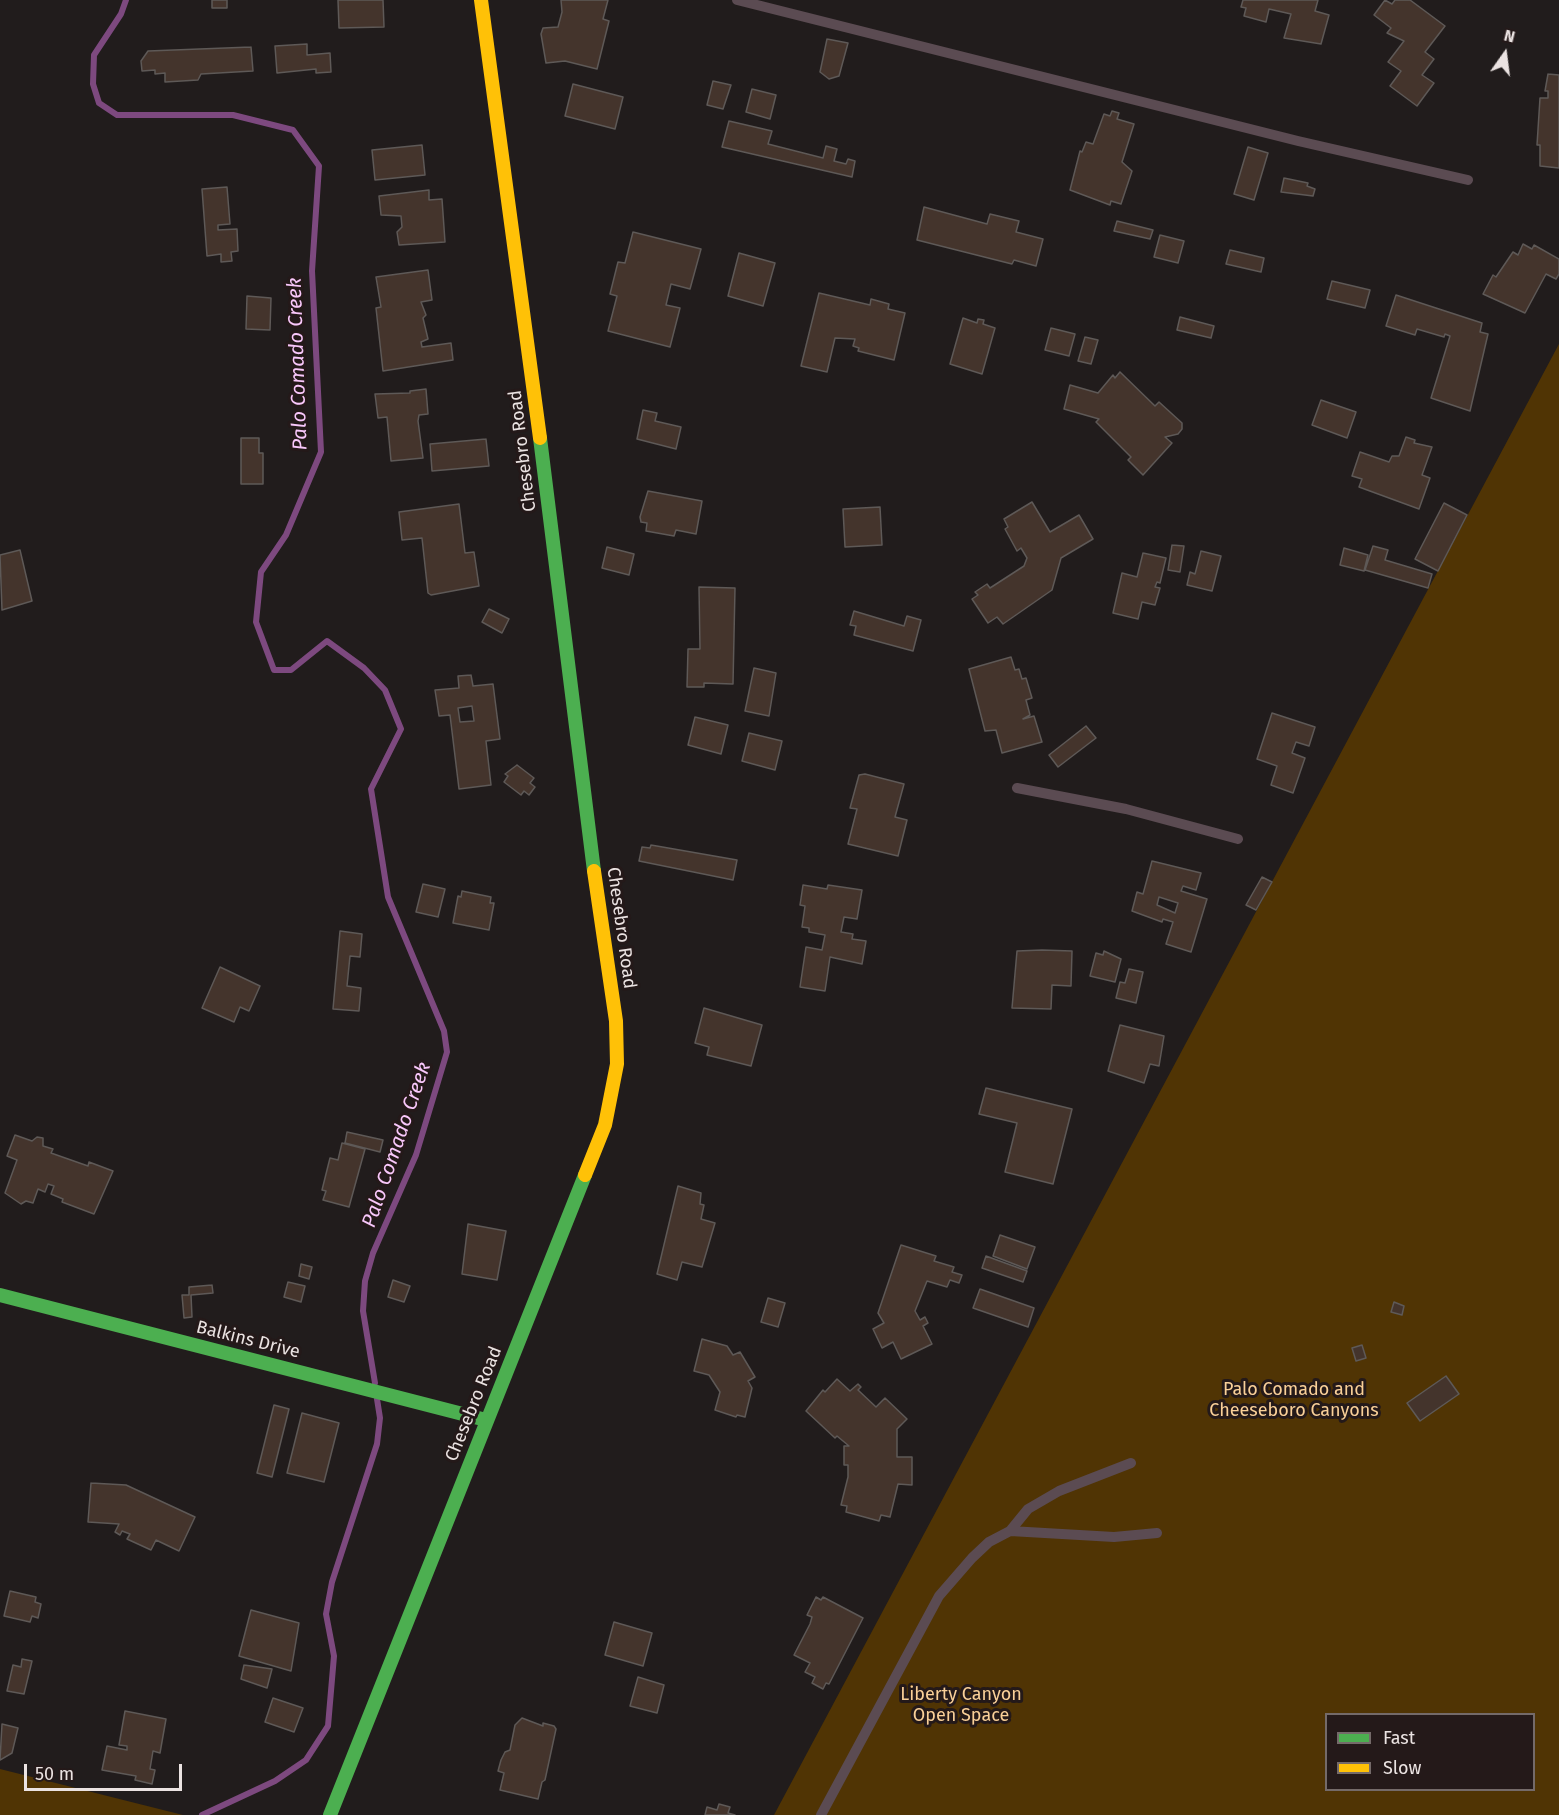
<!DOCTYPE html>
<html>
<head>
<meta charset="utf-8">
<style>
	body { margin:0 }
	#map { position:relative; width:1559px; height:1815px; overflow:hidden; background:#211c1c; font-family:"Fira Sans",sans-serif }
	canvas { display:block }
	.legend { position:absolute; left:1325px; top:1713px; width:210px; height:78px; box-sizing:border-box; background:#241919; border:2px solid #746a69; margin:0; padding:8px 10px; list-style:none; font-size:18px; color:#ebe3e2 }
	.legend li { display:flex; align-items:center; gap:12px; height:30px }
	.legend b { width:30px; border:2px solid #746a69 }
	.north { position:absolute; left:1475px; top:24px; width:60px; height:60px; -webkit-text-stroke:4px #241919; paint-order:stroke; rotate:14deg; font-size:16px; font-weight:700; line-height:24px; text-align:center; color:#ebe3e2 }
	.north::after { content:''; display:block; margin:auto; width:21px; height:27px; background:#ebe3e2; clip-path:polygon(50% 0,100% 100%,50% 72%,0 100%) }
	.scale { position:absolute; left:24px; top:1764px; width:158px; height:27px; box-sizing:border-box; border:3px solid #ebe3e2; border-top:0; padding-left:8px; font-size:18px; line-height:21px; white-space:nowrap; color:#ebe3e2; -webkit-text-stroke:4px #241919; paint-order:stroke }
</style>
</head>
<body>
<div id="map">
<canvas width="1559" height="1815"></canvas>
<ul class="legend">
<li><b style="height:8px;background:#4caf50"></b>Fast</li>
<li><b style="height:8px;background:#ffc107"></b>Slow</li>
</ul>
<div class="north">N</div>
<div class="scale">50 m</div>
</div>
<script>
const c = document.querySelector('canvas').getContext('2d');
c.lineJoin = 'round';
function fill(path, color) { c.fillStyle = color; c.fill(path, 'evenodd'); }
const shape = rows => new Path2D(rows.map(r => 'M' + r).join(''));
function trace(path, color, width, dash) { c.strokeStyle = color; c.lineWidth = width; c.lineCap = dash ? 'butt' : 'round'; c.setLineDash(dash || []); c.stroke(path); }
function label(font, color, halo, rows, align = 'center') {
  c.font = font + ' "Fira Sans",sans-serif'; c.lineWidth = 6; c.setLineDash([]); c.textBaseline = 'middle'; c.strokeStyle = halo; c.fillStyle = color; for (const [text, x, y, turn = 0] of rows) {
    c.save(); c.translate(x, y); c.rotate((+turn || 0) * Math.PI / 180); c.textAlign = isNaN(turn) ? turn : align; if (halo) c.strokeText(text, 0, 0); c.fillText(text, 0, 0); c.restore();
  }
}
const green = shape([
	[1559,344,1559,1815,774,1815,901,1577],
	[1326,1714,1534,1714,1534,1790,1326,1790],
	[0,1769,183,1815,0,1815]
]);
const stream = shape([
	[126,0,121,14,94,55,93,84,99,103,117,115,233,115,293,130,319,166,312,271,321,452,286,535,261,572,256,622,274,670,291,670,327,641,364,668,385,690,401,729,371,789,388,897,444,1031,447,1052,416,1155,373,1253,365,1281,363,1311,375,1383],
	[202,1815,275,1781,306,1760,328,1726,334,1656,326,1614,332,1582,377,1444,380,1418,377,1399]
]);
const building = shape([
	[212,0,227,0,227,8,212,8,212,0],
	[338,0,383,0,384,27,339,28,338,0],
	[561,0,608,0,603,19,609,21,597,69,565,61,546,63,541,34,543,28,558,27,562,12,561,0],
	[1243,0,1318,0,1315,11,1329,15,1321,44,1284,38,1291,14,1269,9,1266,22,1244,16,1246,8,1241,7,1243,0],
	[1385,0,1392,4,1395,0,1410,0,1445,26,1425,52,1434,59,1422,75,1434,83,1417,106,1390,86,1401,71,1388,62,1404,41,1387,33,1391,28,1374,15,1385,0],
	[827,39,848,43,839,76,829,79,820,72,827,39],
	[307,44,307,55,330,53,331,72,316,73,316,69,277,73,275,46,307,44],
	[251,47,253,71,201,74,198,80,165,82,165,73,155,74,155,70,142,71,141,61,148,51,251,47],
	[1548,74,1559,75,1559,168,1540,166,1540,145,1537,145,1540,98,1548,98,1548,91,1545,91,1548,74],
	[713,81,731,85,723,109,707,105,713,81],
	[573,84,623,97,615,129,565,116,573,84],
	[752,89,776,95,770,119,746,112,752,89],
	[1112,111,1119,113,1117,119,1134,124,1122,162,1132,171,1121,204,1111,201,1110,205,1070,190,1080,151,1082,152,1086,142,1093,144,1104,114,1110,116,1112,111],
	[729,121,772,131,768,144,823,158,826,146,837,149,834,161,846,164,848,159,855,161,852,177,722,147,729,121],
	[422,145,425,175,375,180,372,150,422,145],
	[1248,147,1268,153,1254,200,1234,194,1248,147],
	[1284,178,1308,183,1307,186,1315,189,1313,196,1281,192,1284,178],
	[227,187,230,224,218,225,218,230,237,229,238,251,231,252,232,261,221,262,221,254,207,256,202,189,227,187],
	[429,190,429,200,442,199,445,242,399,245,397,232,402,227,401,216,381,215,379,196,429,190],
	[924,207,987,224,990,214,1019,221,1016,232,1043,239,1036,266,1014,260,1012,264,917,240,924,207],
	[1117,221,1153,230,1150,239,1114,231,1117,221],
	[633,232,701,249,690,289,671,284,666,305,680,308,670,347,608,331,617,296,610,294,618,262,625,263,633,232],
	[1160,235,1184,241,1178,263,1154,257,1160,235],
	[1523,244,1532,249,1534,245,1559,259,1559,274,1556,279,1546,274,1525,313,1483,294,1493,275,1496,277,1513,252,1518,255,1523,244],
	[1230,250,1264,258,1261,272,1226,264,1230,250],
	[739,253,775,263,763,306,728,296,739,253],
	[428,270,432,300,421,302,426,315,423,318,428,339,421,342,422,347,451,343,453,360,383,371,376,308,381,307,376,277,428,270],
	[1332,281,1370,290,1365,308,1327,299,1332,281],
	[819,293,870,305,871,299,889,304,888,309,905,313,894,360,858,351,859,348,853,346,855,339,835,338,827,372,801,366,819,293],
	[1396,295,1482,323,1480,332,1488,334,1470,411,1431,398,1450,336,1445,334,1444,337,1417,329,1415,335,1386,326,1396,295],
	[247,296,271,298,270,330,246,329,247,296],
	[1180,317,1214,326,1211,338,1177,330,1180,317],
	[963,318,977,323,978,319,984,320,983,324,995,328,982,374,950,364,963,318],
	[1051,328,1075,334,1069,356,1045,350,1051,328],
	[1085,337,1098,340,1091,364,1078,361,1085,337],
	[1120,372,1155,406,1159,402,1182,423,1182,429,1178,434,1165,437,1172,443,1143,475,1128,460,1131,457,1096,422,1099,419,1064,409,1070,385,1098,393,1113,375,1115,378,1120,372],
	[426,389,428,414,419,415,418,421,423,458,391,461,387,417,378,418,375,394,410,393,410,391,426,389],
	[1321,400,1356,412,1347,438,1312,425,1321,400],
	[643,410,657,413,655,421,681,427,676,449,637,439,643,410],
	[1406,437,1415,440,1414,443,1432,447,1422,475,1430,478,1419,509,1359,487,1362,479,1352,476,1360,452,1389,462,1392,456,1399,456,1406,437],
	[241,438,259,438,259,453,263,453,263,484,241,484,241,438],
	[486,439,489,466,432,471,430,444,486,439],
	[648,491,702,501,696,534,676,530,674,536,646,531,647,523,641,522,640,517,648,491],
	[1032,502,1050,532,1079,515,1093,539,1061,558,1052,590,1003,624,997,617,988,623,972,599,978,595,975,592,987,584,990,588,1024,566,1027,558,1021,548,1017,551,1005,529,1008,527,1004,519,1032,502],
	[1444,503,1467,515,1438,571,1415,559,1444,503],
	[459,504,465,553,474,552,479,586,431,595,428,593,422,538,402,540,399,512,459,504],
	[880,507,882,545,845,547,843,509,880,507],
	[1172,545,1184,546,1180,572,1168,570,1172,545],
	[1373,546,1388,550,1385,560,1432,574,1428,588,1365,570,1373,546],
	[607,547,634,554,629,575,602,568,607,547],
	[1344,548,1368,555,1364,571,1340,565,1344,548],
	[20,550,32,601,2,610,0,555,20,550],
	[1201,551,1221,556,1212,591,1187,585,1190,572,1195,574,1201,551],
	[1143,553,1166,558,1160,583,1157,582,1155,587,1160,588,1155,605,1142,602,1138,619,1113,613,1122,573,1137,577,1143,553],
	[699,587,735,588,733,684,704,683,704,687,687,687,688,649,700,649,699,587],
	[489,609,509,619,502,633,482,622,489,609],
	[854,611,904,626,907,616,921,620,913,651,854,635,856,626,850,625,854,611],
	[1011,657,1015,670,1019,669,1022,679,1026,678,1032,698,1026,700,1030,715,1023,719,1034,716,1042,742,1002,753,996,730,985,731,969,669,1011,657],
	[754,668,776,673,769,716,745,711,754,668],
	[471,675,473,686,493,684,500,739,486,741,491,785,459,789,450,715,439,716,435,690,459,688,458,676,471,675],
	[472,706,474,721,460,722,458,708,472,706],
	[1272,713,1315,727,1309,746,1296,742,1292,753,1305,758,1293,793,1271,785,1277,766,1257,759,1272,713],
	[695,717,728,725,721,754,688,745,695,717],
	[1086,726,1096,738,1058,767,1049,755,1086,726],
	[749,733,782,741,775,770,742,761,749,733],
	[517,765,534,778,530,783,535,787,529,795,524,791,521,795,504,782,508,776,505,774,517,765],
	[865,774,904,784,895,817,907,820,898,856,848,844,857,809,850,808,859,775,865,774],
	[651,845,737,860,733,880,639,861,642,847,650,848,651,845],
	[1152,861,1201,873,1196,890,1183,886,1181,891,1207,899,1191,952,1166,944,1173,922,1163,919,1162,922,1132,911,1137,892,1143,894,1152,861],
	[1159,897,1178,903,1175,913,1157,905,1159,897],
	[1262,877,1272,882,1256,910,1246,905,1262,877],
	[423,884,445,889,438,917,416,912,423,884],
	[803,885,827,889,828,885,862,890,857,919,844,917,841,932,853,934,852,939,866,941,862,964,830,957,825,991,800,987,806,947,822,950,825,935,809,932,809,928,802,927,805,906,800,905,803,885],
	[462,891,491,897,490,903,494,903,489,930,453,923,458,896,461,897,462,891],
	[340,931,362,934,360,957,350,956,347,986,361,988,359,1011,333,1009,340,931],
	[1042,950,1072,951,1071,986,1052,985,1051,1009,1012,1008,1017,951,1042,950],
	[1104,951,1121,959,1115,982,1090,976,1096,953,1103,955,1104,951],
	[220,967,260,986,249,1011,240,1007,234,1022,202,1008,220,967],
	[1129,969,1143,972,1136,1003,1116,998,1120,982,1125,983,1129,969],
	[704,1008,762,1025,751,1066,707,1055,709,1047,695,1043,704,1008],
	[1120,1025,1164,1036,1159,1066,1150,1064,1144,1083,1108,1071,1120,1025],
	[986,1088,1072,1109,1053,1184,1005,1172,1017,1123,979,1114,986,1088],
	[347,1132,383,1140,380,1152,345,1143,347,1132],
	[15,1135,32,1141,37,1137,43,1138,43,1146,53,1149,51,1153,88,1166,89,1162,113,1171,94,1214,62,1202,63,1199,51,1194,54,1186,48,1184,45,1192,38,1189,33,1203,26,1201,21,1204,5,1193,17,1160,7,1156,15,1135],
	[342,1143,365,1149,349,1207,323,1200,326,1191,322,1190,330,1158,338,1160,342,1143],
	[678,1186,701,1193,700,1204,704,1205,701,1219,715,1223,702,1267,682,1262,677,1280,657,1274,678,1186],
	[468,1224,506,1231,497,1280,462,1274,468,1224],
	[1000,1235,1035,1247,1027,1269,993,1256,1000,1235],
	[901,1245,936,1256,934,1261,954,1267,952,1272,962,1275,959,1283,950,1280,947,1287,927,1281,915,1311,920,1320,925,1317,928,1323,923,1326,932,1344,901,1359,893,1342,882,1348,873,1329,884,1323,878,1313,901,1245],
	[986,1256,1027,1271,1023,1282,982,1268,986,1256],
	[301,1264,312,1267,309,1279,299,1276,301,1264],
	[393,1280,410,1286,404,1302,388,1297,393,1280],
	[288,1282,305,1286,301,1302,284,1297,288,1282],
	[212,1285,213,1293,191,1295,192,1317,184,1318,182,1295,189,1295,189,1287,212,1285],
	[980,1289,1034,1308,1028,1327,973,1308,980,1289],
	[768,1298,785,1303,778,1327,761,1322,768,1298],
	[1394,1302,1404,1306,1402,1315,1391,1312,1394,1302],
	[702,1339,727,1346,733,1355,740,1352,755,1377,748,1381,752,1388,745,1417,737,1415,736,1417,715,1410,720,1392,709,1375,694,1371,702,1339],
	[1362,1345,1366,1358,1356,1361,1352,1348,1362,1345],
	[1446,1376,1459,1394,1420,1421,1407,1403,1446,1376],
	[837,1379,850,1391,858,1384,861,1387,858,1390,876,1407,885,1398,907,1419,897,1429,897,1457,912,1457,912,1485,898,1484,890,1517,881,1515,879,1521,846,1512,847,1506,841,1505,848,1477,848,1465,844,1465,844,1446,849,1446,837,1436,835,1438,806,1411,823,1390,825,1392,837,1379],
	[274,1405,289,1409,272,1477,257,1473,274,1405],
	[302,1413,339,1423,324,1482,287,1473,302,1413],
	[91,1483,126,1485,195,1517,179,1551,156,1540,151,1550,127,1539,130,1534,122,1531,120,1535,115,1532,119,1524,88,1522,91,1483],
	[10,1591,36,1597,35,1602,41,1604,38,1618,32,1616,30,1622,4,1616,10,1591],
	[816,1597,821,1600,823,1597,863,1618,829,1684,826,1683,823,1689,812,1683,815,1677,805,1672,810,1663,794,1655,810,1624,812,1617,807,1615,816,1597],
	[251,1610,299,1623,291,1671,239,1656,251,1610],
	[614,1622,652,1633,643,1666,605,1655,614,1622],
	[22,1659,32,1661,24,1694,7,1691,13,1665,21,1667,22,1659],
	[244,1665,272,1669,267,1688,241,1679,244,1665],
	[638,1677,664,1685,657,1713,630,1706,638,1677],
	[273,1698,303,1708,294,1732,265,1722,273,1698],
	[125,1711,166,1719,160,1753,153,1751,150,1769,155,1770,152,1784,135,1780,136,1776,102,1770,107,1746,127,1750,127,1746,119,1745,125,1711],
	[522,1718,543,1726,543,1723,554,1726,556,1729,545,1780,542,1782,538,1799,500,1790,504,1773,498,1771,501,1760,505,1752,510,1750,515,1725,522,1718],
	[2,1724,18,1728,12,1753,0,1760,2,1724],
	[719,1804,730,1807,728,1813,735,1815,705,1815,707,1807,717,1810,719,1804]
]);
const lane = shape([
	[737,0,1298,141,1468,180],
	[1017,788,1126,809,1238,839],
	[1131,1463,1059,1491,1028,1509,1010,1531,1114,1537,1157,1533],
	[821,1815,939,1596,972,1558,989,1542,1010,1531]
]);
const fast = shape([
	[540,438,594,871],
	[0,1295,486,1420],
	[330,1815,585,1175]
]);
const slow = shape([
	[481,0,540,438],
	[585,1175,605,1125,617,1064,616,1021,594,871]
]);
const streetNames = [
	["Chesebro Road",523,451,-97],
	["Chesebro Road",621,928,82],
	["Balkins Drive",248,1340,14],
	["Chesebro Road",474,1404,-68]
];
const parkNames = [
	["Palo Comado and",1294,1390],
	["Cheeseboro Canyons",1294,1411],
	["Liberty Canyon",961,1695],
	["Open Space",961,1716]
];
const waterNames = [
	["Palo Comado Creek",298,364,-92],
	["Palo Comado Creek",397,1145,-71]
];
fill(green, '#503404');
trace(stream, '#7d497f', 6);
fill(building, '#44342c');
trace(building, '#5e5957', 1.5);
trace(lane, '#5b4b52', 10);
trace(fast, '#4caf50', 14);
trace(slow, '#ffc107', 14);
label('18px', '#ebe3e2', '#241919', streetNames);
label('18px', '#fad098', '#241919', parkNames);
label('italic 20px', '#f9c8fb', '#241919', waterNames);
</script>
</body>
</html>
